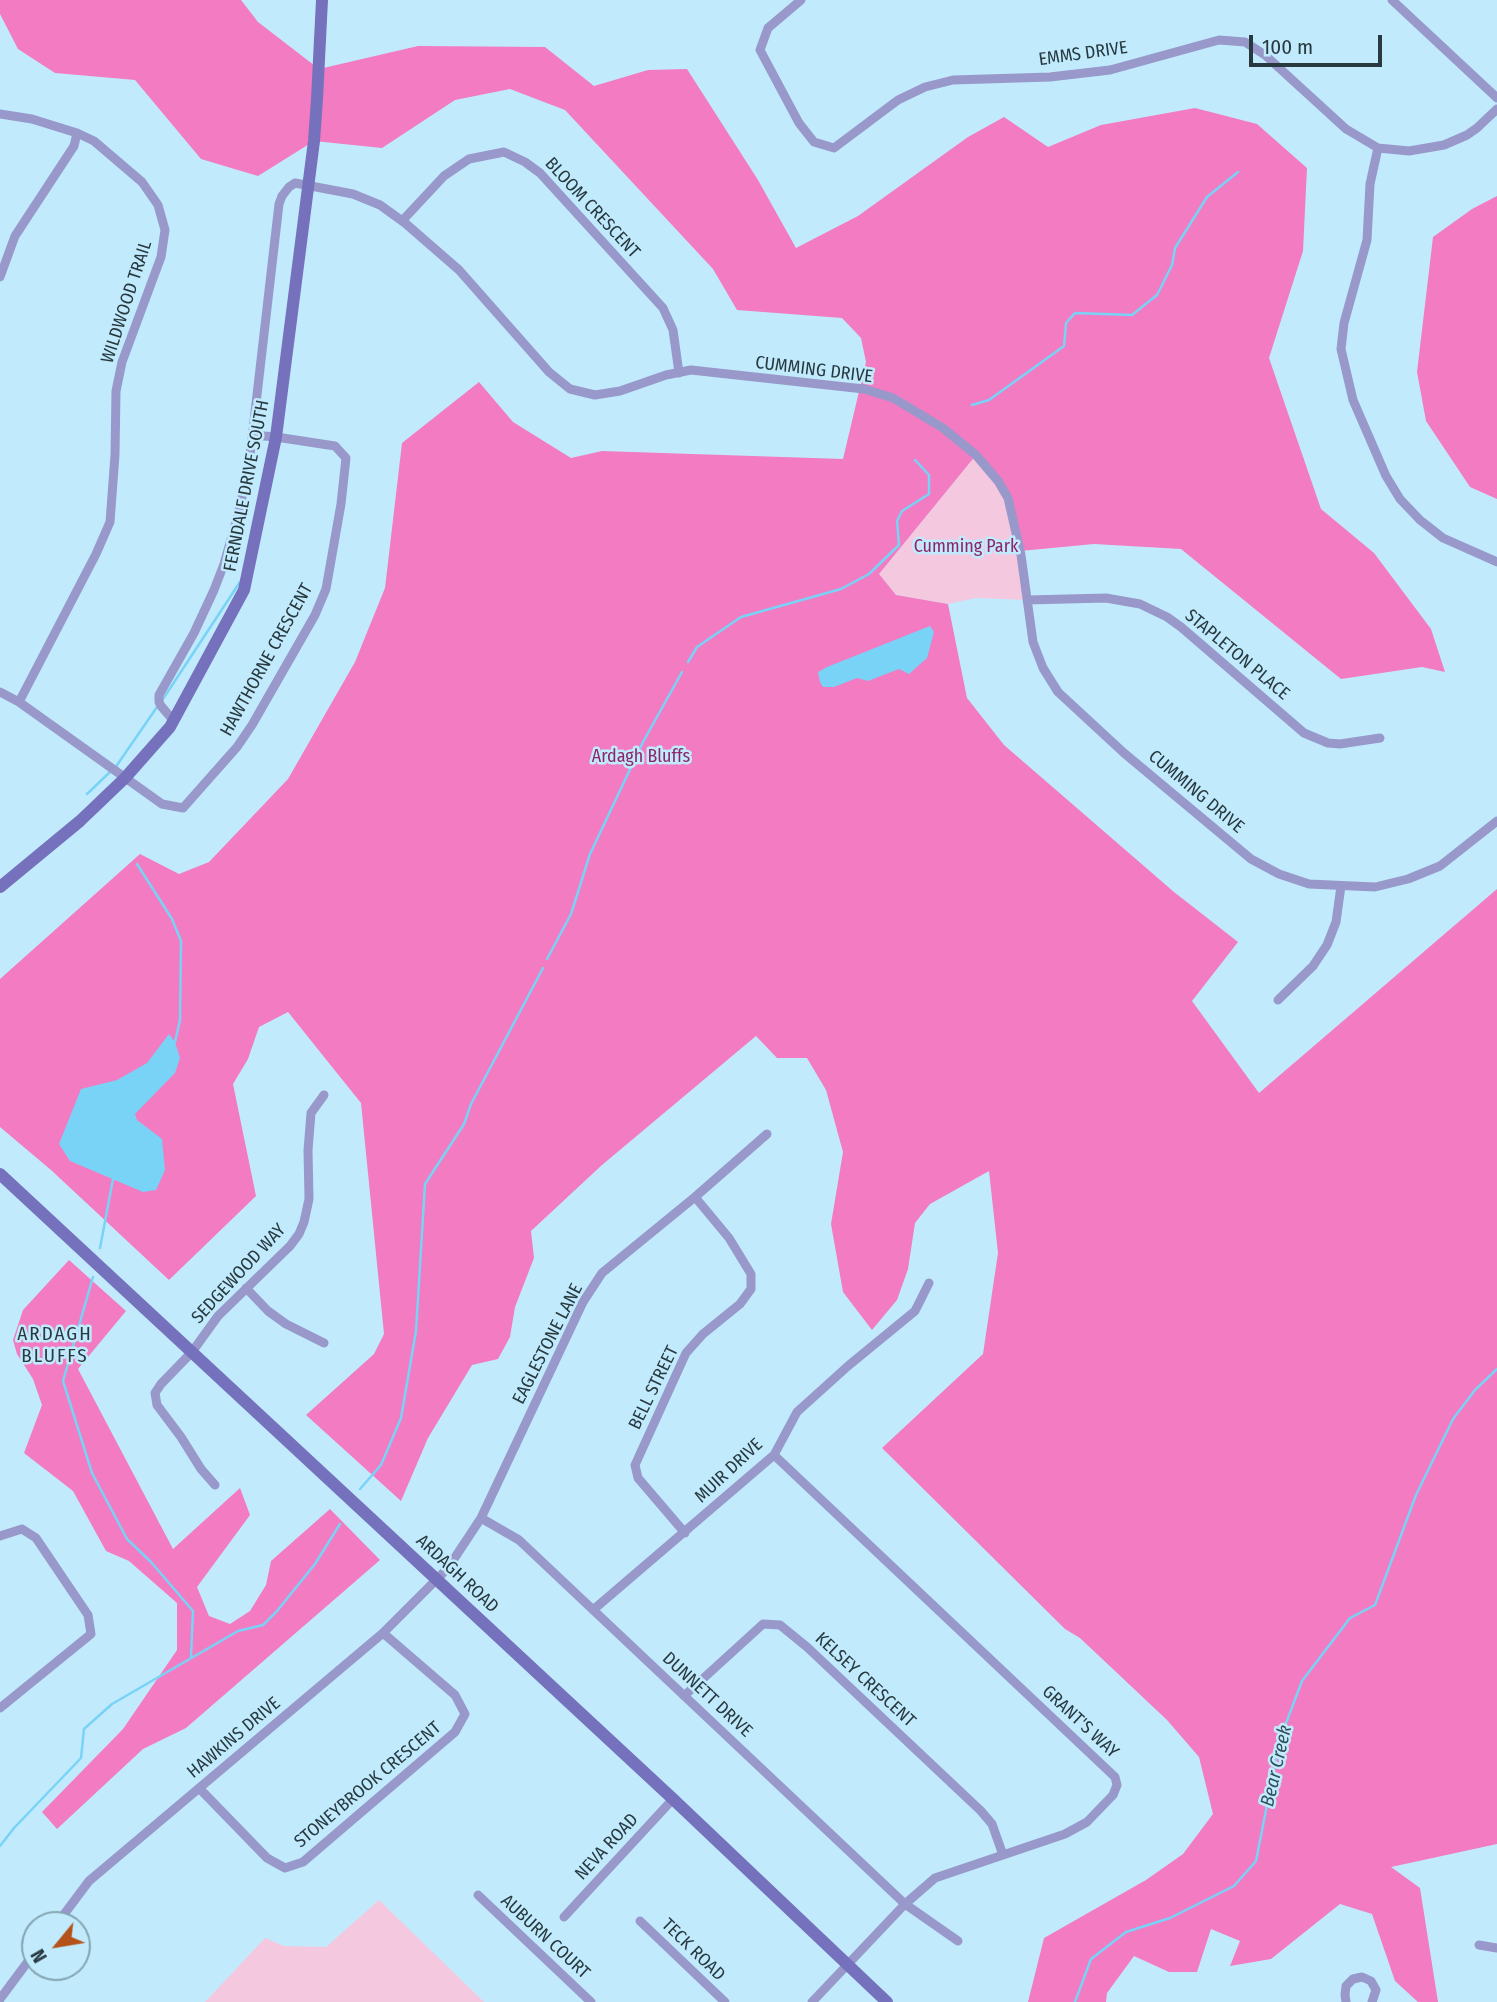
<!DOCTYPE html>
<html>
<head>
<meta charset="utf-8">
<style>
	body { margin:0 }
	#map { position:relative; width:1497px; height:2002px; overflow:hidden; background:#c1ebfd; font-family:"Fira Sans Condensed",sans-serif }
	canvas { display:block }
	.north { position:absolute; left:21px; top:1911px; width:70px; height:70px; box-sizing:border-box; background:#c1ebfd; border:2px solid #84a4b1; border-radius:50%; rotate:240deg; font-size:19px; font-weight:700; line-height:28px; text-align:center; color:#283940 }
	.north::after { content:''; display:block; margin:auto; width:24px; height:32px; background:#b5521a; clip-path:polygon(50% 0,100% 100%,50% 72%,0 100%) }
	.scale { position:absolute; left:1249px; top:35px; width:133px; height:32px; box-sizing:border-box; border:4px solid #283940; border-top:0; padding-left:9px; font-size:21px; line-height:24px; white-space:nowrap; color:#283940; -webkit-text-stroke:5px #c1ebfd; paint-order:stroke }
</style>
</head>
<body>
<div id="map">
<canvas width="1497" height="2002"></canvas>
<div class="north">N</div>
<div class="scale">100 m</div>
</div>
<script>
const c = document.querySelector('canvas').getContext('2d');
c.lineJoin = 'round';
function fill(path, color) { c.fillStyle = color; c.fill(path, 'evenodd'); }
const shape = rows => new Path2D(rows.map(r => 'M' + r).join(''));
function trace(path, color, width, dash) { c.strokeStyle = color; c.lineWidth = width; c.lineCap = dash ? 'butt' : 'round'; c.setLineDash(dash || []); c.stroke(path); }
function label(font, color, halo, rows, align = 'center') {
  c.font = font + ' "Fira Sans Condensed",sans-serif'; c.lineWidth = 5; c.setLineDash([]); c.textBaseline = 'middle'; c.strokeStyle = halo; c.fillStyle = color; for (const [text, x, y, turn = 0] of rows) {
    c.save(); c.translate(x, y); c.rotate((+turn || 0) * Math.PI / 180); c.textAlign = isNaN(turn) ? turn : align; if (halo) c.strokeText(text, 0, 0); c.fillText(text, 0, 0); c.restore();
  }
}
const green = shape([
	[976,455,1008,498,1027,600,976,598,948,604,896,595,879,574],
	[379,1900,484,2002,205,2002,265,1938,284,1946,326,1947]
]);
const forest = shape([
	[0,0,241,0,258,22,319,69,418,46,545,47,594,86,648,70,687,69,758,180,796,248,858,216,968,137,1004,117,1048,147,1101,125,1195,108,1257,124,1307,168,1303,251,1269,358,1321,509,1374,553,1431,629,1445,672,1422,667,1341,679,1181,549,1094,544,1020,551,1008,498,976,455,879,574,896,595,948,604,967,698,1004,745,1174,892,1238,942,1192,1001,1259,1093,1497,889,1497,1844,1391,1867,1420,1888,1438,2002,1418,2002,1395,1981,1372,1914,1340,1904,1271,1959,1230,1966,1240,1941,1211,1929,1197,1972,1169,1972,1134,1956,1107,1993,1106,2002,1028,2002,1044,1938,1146,1880,1183,1854,1213,1814,1199,1757,1167,1720,1080,1638,1065,1629,882,1448,983,1354,998,1253,989,1171,930,1204,915,1223,908,1269,897,1300,872,1330,843,1292,831,1224,843,1152,826,1090,807,1058,777,1058,756,1036,602,1165,531,1231,534,1258,515,1307,510,1337,498,1359,472,1365,428,1438,401,1501,306,1415,374,1354,384,1334,361,1103,288,1012,259,1027,248,1059,233,1084,256,1196,169,1280,51,1170,0,1127,0,979,140,854,179,874,209,862,288,779,355,662,385,588,402,443,479,382,513,422,571,458,602,451,843,459,866,362,861,338,842,318,737,310,713,269,565,110,510,89,455,100,382,148,314,141,258,176,201,159,135,80,55,73,18,49,0,14],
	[1497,196,1497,499,1470,487,1426,421,1417,372,1433,237,1472,209],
	[69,1260,126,1311,78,1369,173,1549,240,1488,250,1515,197,1587,209,1616,230,1624,250,1611,266,1585,271,1561,330,1509,380,1560,186,1728,143,1749,57,1829,42,1812,123,1729,177,1650,177,1603,129,1561,106,1551,73,1491,24,1453,42,1405,33,1379,17,1354,13,1340,23,1310]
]);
const water = shape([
	[930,626,934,632,927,658,909,674,899,669,868,681,857,678,834,687,823,687,820,682,818,672,827,667],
	[169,1034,175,1042,180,1058,175,1073,135,1114,137,1120,162,1139,165,1170,156,1190,143,1192,70,1161,59,1144,81,1089,117,1080,147,1063]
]);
const stream = shape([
	[972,405,989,400,1064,346,1066,323,1075,313,1132,315,1157,295,1172,265,1175,248,1207,197,1238,172],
	[688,662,697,647,741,617,841,589,869,574,899,545,897,521,902,511,929,494,929,475,915,460],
	[163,699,240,582],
	[115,768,157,707],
	[87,794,110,772],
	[137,864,172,919,181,941,180,1020,175,1042],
	[547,959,571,914,590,854,643,742,682,672],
	[100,1248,113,1179],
	[93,1277,63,1381,92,1473,127,1539,151,1562,193,1611,191,1657],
	[360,1489,381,1465,401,1418,416,1331,425,1184,464,1124,471,1104,543,968],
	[0,1846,14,1828,81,1758,84,1729,112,1704,238,1631,263,1625,277,1611,315,1564,340,1524],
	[1075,2002,1091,1959,1126,1932,1170,1918,1234,1886,1256,1861,1280,1739,1302,1681,1350,1618,1375,1605,1416,1495,1453,1419,1475,1390,1497,1369]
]);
const street = shape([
	[801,0,768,28,760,50,799,123,814,142,834,148,898,100,925,87,953,80,1050,77,1110,70,1219,40,1245,42,1265,55,1346,129,1378,148,1409,151,1444,145,1467,135,1477,128,1497,109],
	[1392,0,1497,98],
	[0,114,32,119,77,133,94,141,142,182,158,205,165,230,161,257,122,362,116,391,115,455,110,522,96,554,19,702],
	[1378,148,1370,184,1367,240,1344,323,1341,349,1353,400,1386,476,1400,499,1420,520,1443,538,1497,562],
	[402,221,444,176,469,159,504,152,525,162,540,173,663,308,673,330,679,373],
	[0,277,15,236,74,146,77,133],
	[1027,600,1106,598,1140,604,1167,617,1181,627,1304,733,1328,743,1340,744,1380,738],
	[0,692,19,702,162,804,183,808,237,747,252,725,315,615,326,589,341,504,346,458,335,446,276,437,252,435],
	[173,720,161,706,159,702,159,695,194,633,214,590,224,564,236,522,248,473,279,204,282,196,289,187,295,183,353,194,380,205,405,223,459,270,549,372,570,389,595,395,620,391,666,375,691,370,864,389,893,398,943,428,976,455,998,481,1008,498,1021,555,1033,642,1043,668,1058,692,1124,753,1251,859,1279,874,1309,884,1375,887,1408,879,1440,866,1497,821],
	[1278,1000,1313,966,1327,945,1336,922,1341,886],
	[246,1288,268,1311,286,1324,324,1343],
	[774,1455,1115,1777,1117,1785,1113,1795,1087,1822,1065,1834,935,1878,905,1904,812,2002],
	[215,1485,201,1469,181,1437,157,1405,155,1393,161,1384,192,1352,218,1316,290,1246,299,1234,304,1222,309,1199,308,1150,311,1113,324,1095],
	[481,1518,519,1540,905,1904,958,1941],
	[685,1533,638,1478,635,1465,686,1353,703,1334,740,1304,751,1289,751,1274,729,1238,695,1197],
	[0,1536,22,1529,36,1538,88,1615,91,1634,0,1708],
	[593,1610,774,1455,797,1412,848,1366,915,1311,929,1283],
	[684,1696,763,1624,780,1625,807,1647,981,1811,992,1824,1003,1855],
	[199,1788,267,1858,285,1868,303,1862,455,1732,465,1714,455,1695,383,1633],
	[478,1895,591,2002],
	[564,1917,673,1799],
	[640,1921,725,2002],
	[56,1925,89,1881,383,1633,448,1568,481,1518,583,1302,602,1273,695,1197,767,1134],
	[1479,1945,1497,1948],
	[0,1999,35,1952],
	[1346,2002,1345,1995,1346,1986,1353,1979,1362,1977,1371,1981,1376,1990,1372,2002]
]);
const secondary = shape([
	[0,887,80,821,125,778,170,727,244,590,276,437,314,141,317,99,322,0],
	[0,1174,673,1799,887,2002]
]);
const streetNames = [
	["EMMS DRIVE",1083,54,-8],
	["BLOOM CRESCENT",592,208,47],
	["WILDWOOD TRAIL",127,302,-72],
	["CUMMING DRIVE",814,370,7],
	["FERNDALE DRIVE SOUTH",247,486,-79],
	["STAPLETON PLACE",1237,655,40],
	["HAWTHORNE CRESCENT",267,660,-61],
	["CUMMING DRIVE",1196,792,40],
	["SEDGEWOOD WAY",239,1274,-47],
	["EAGLESTONE LANE",548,1344,-63],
	["BELL STREET",654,1388,-64],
	["MUIR DRIVE",729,1471,-43],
	["ARDAGH ROAD",457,1574,43],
	["KELSEY CRESCENT",865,1680,43],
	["DUNNETT DRIVE",707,1695,43],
	["GRANT'S WAY",1080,1722,43],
	["HAWKINS DRIVE",234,1738,-40],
	["STONEYBROOK CRESCENT",368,1785,-40],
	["NEVA ROAD",607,1847,-47],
	["AUBURN COURT",545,1937,43],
	["TECK ROAD",693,1950,44]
];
const parkNames = [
	["Cumming Park",966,547],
	["Ardagh Bluffs",641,757]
];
const neighbourhoodNames = [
	["ARDAGH",55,1335],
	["BLUFFS",55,1357]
];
const waterNames = [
	["Bear Creek",1277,1766,-77]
];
fill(green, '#f4c8df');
fill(forest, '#f27bc2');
fill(water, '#79d3f6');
trace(stream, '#79d3f6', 2.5);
trace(street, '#9998cb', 9);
trace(secondary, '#7671bc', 12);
label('18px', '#283940', '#c1ebfd', streetNames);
label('18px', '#8e2569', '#c1ebfd', parkNames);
c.letterSpacing = '2px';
label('19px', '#283940', '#c1ebfd', neighbourhoodNames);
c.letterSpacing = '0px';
label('italic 19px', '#314e59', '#c1ebfd', waterNames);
</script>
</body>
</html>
